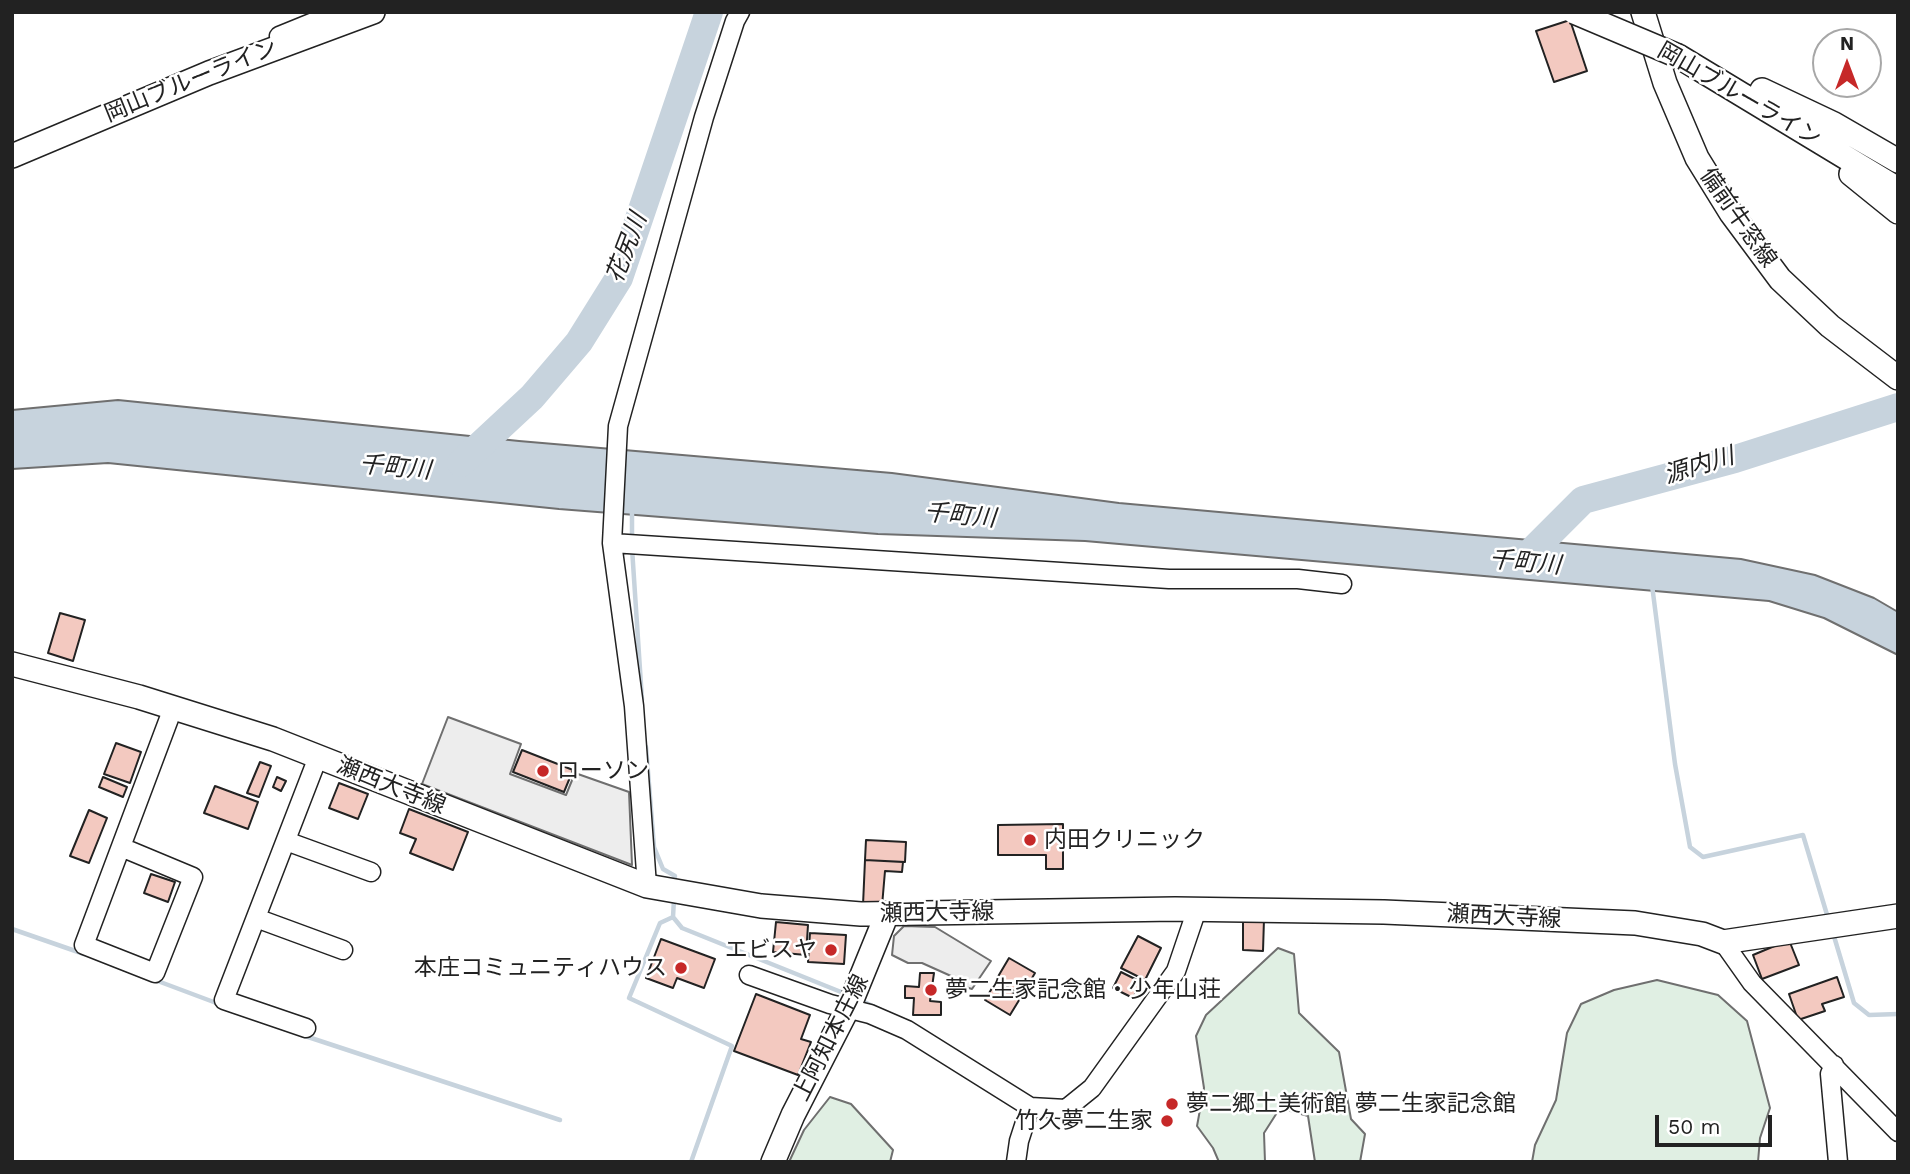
<!DOCTYPE html>
<html>
<head>
<meta charset="utf-8">
<style>
	body { margin:0 }
	#map { position:relative; width:1910px; height:1174px; overflow:hidden; background:#fff; font-family:"Work Sans",sans-serif }
	canvas { display:block }
	.frame { position:absolute; inset:0; border:14px solid #222; pointer-events:none }
	.north { position:absolute; left:1812px; top:28px; width:70px; height:70px; box-sizing:border-box; background:#fff; border:2px solid #a7a7a7; border-radius:50%; rotate:0deg; font-size:19px; font-weight:700; line-height:28px; text-align:center; color:#222 }
	.north::after { content:''; display:block; margin:auto; width:24px; height:32px; background:#c62828; clip-path:polygon(50% 0,100% 100%,50% 72%,0 100%) }
	.scale { position:absolute; left:1655px; top:1115px; width:117px; height:32px; box-sizing:border-box; border:4px solid #222; border-top:0; padding-left:9px; font-size:21px; line-height:24px; white-space:nowrap; color:#222; -webkit-text-stroke:5px #fff; paint-order:stroke }
</style>
</head>
<body>
<div id="map">
<canvas width="1910" height="1174"></canvas>
<div class="frame"></div>
<div class="north">N</div>
<div class="scale">50 m</div>
</div>
<script>
const c = document.querySelector('canvas').getContext('2d');
c.lineJoin = 'round';
function fill(path, color) { c.fillStyle = color; c.fill(path, 'evenodd'); }
const shape = rows => new Path2D(rows.map(r => 'M' + r).join(''));
function trace(path, color, width, dash) { c.strokeStyle = color; c.lineWidth = width; c.lineCap = dash ? 'butt' : 'round'; c.setLineDash(dash || []); c.stroke(path); }
function label(font, color, halo, rows, align = 'center') {
  c.font = font + ' "Work Sans","Noto Sans JP",sans-serif'; c.lineWidth = 5; c.setLineDash([]); c.textBaseline = 'middle'; c.strokeStyle = halo; c.fillStyle = color; for (const [text, x, y, turn = 0] of rows) {
    c.save(); c.translate(x, y); c.rotate((+turn || 0) * Math.PI / 180); c.textAlign = isNaN(turn) ? turn : align; if (halo) c.strokeText(text, 0, 0); c.fillText(text, 0, 0); c.restore();
  }
}
const green = shape([
	[1278,948,1294,954,1299,1013,1339,1052,1351,1119,1365,1134,1360,1162,1315,1162,1308,1116,1280,1108,1264,1133,1265,1162,1219,1162,1213,1148,1197,1126,1204,1088,1196,1036,1206,1015,1278,948],
	[1657,980,1718,995,1747,1021,1770,1108,1760,1138,1758,1162,1532,1162,1535,1145,1556,1100,1567,1033,1581,1004,1614,990,1657,980],
	[830,1097,851,1104,893,1150,890,1162,789,1162,804,1130,830,1097]
]);
const parking = shape([
	[448,717,521,744,510,774,566,795,575,773,629,792,632,865,422,784,448,717],
	[904,926,935,927,991,961,972,989,959,985,951,976,922,963,908,963,892,955,894,936,904,926]
]);
const water = shape([
	[118,400,519,441,892,473,1119,503,1741,559,1815,575,1874,598,1898,612,1898,655,1824,618,1769,601,1085,541,878,534,559,509,108,463,12,469,12,410,118,400]
]);
const stream = shape([
	[632,510,632,539],
	[632,548,642,700],
	[1652,585,1675,764,1690,847,1703,857,1803,835,1828,918],
	[646,747,654,847,663,869,675,876,674,883],
	[674,899,673,917,682,928,846,994],
	[673,917,660,923,629,998,732,1046,691,1162],
	[12,929,84,954],
	[1833,933,1854,1003,1869,1015,1898,1014],
	[155,980,219,1004],
	[860,1000,881,1010],
	[302,1035,560,1120]
]);
const river = shape([
	[461,463,532,397,579,342,619,278,709,12],
	[1522,561,1583,500,1735,459,1898,407]
]);
const building = shape([
	[1570,20,1587,71,1554,82,1536,31,1570,20],
	[60,613,85,620,73,661,48,653,60,613],
	[116,743,141,752,130,783,104,774,116,743],
	[522,750,573,770,564,792,513,772,522,750],
	[260,762,271,766,259,797,247,793,260,762],
	[103,777,127,787,123,797,99,787,103,777],
	[277,777,286,781,281,791,273,787,277,777],
	[339,783,368,794,358,819,329,808,339,783],
	[215,786,258,802,248,829,204,813,215,786],
	[409,809,468,832,453,870,410,853,416,839,400,833,409,809],
	[89,810,107,818,89,863,70,856,89,810],
	[1063,824,1063,869,1046,869,1046,855,998,855,998,825,1063,824],
	[866,840,906,842,905,862,865,860,866,840],
	[865,860,903,862,902,872,885,871,882,906,863,905,865,860],
	[151,874,175,882,168,902,144,893,151,874],
	[1243,918,1264,919,1263,951,1243,950,1243,918],
	[776,922,808,925,806,955,773,952,776,922],
	[810,933,846,935,844,964,808,962,810,933],
	[1138,936,1161,948,1145,980,1121,968,1138,936],
	[661,939,715,959,704,988,677,978,673,988,646,978,661,939],
	[1789,940,1799,965,1762,979,1753,955,1789,940],
	[1009,958,1035,973,1022,995,996,980,1009,958],
	[1121,972,1141,982,1133,998,1113,988,1121,972],
	[920,973,934,973,930,1001,941,1002,941,1015,913,1015,914,998,905,998,905,986,919,987,920,973],
	[1837,977,1844,997,1822,1004,1825,1011,1798,1020,1789,994,1837,977],
	[995,983,1021,997,1010,1015,985,1000,995,983],
	[756,994,810,1015,801,1039,811,1042,798,1075,734,1051,756,994]
]);
const minor = shape([
	[279,36,338,12],
	[612,543,618,426,704,117,735,21,740,12],
	[286,841,371,872],
	[121,847,193,877,155,973,84,945,173,708],
	[647,886,634,706,612,543,1169,579,1298,579,1342,584],
	[256,918,343,950],
	[1723,942,1752,983,1898,1132],
	[749,975,830,1004,870,1014,907,1030,1030,1107,1019,1141,1016,1162],
	[306,1028,224,1000,318,757],
	[1834,1065,1830,1074,1838,1162],
	[1030,1107,1066,1109,1092,1088,1176,971,1197,909]
]);
const major = shape([
	[1643,12,1665,83,1697,158,1731,213,1780,279,1830,326,1898,378],
	[1678,56,1898,189],
	[1762,90,1834,124,1898,161],
	[12,156,209,73,373,12],
	[1851,174,1898,212],
	[12,664,139,697,273,739,647,886,761,906,861,914,1175,909,1384,912,1635,923,1702,934,1723,942,1898,916],
	[773,1162,793,1115,851,1002,887,914]
]);
const majorBridge = shape([
	[1574,12,1678,56]
]);
const markers = [
	[543,771,7,"#c62828"],
	[1030,840,7,"#c62828"],
	[831,950,7,"#c62828"],
	[681,968,7,"#c62828"],
	[931,990,7,"#c62828"],
	[1172,1104,7,"#c62828"],
	[1167,1121,7,"#c62828"]
];
const streetNames = [
	["岡山ブルーライン",191,81,-22],
	["岡山ブルーライン",1739,95,30],
	["備前牛窓線",1738,218,55],
	["瀬西大寺線",391,786,22],
	["瀬西大寺線",937,913,-1],
	["瀬西大寺線",1504,917,3],
	["上阿知本庄線",831,1038,-63]
];
const poiNames = [
	["ローソン",557,771],
	["内田クリニック",1044,840],
	["エビスヤ",817,950,"right"],
	["本庄コミュニティハウス",667,968,"right"],
	["夢二生家記念館・少年山荘",945,990],
	["夢二郷土美術館 夢二生家記念館",1186,1104],
	["竹久夢二生家",1153,1121,"right"]
];
const waterNames = [
	["花尻川",627,248,-69],
	["源内川",1699,466,-17],
	["千町川",395,468,5],
	["千町川",960,516,5],
	["千町川",1525,563,5]
];
fill(green, '#e0efe3');
trace(green, '#6f6f6f', 2);
fill(parking, '#ededed');
trace(parking, '#6f6f6f', 2);
fill(water, '#c7d3dd');
trace(water, '#6f6f6f', 2);
trace(stream, '#c7d3dd', 4.5);
trace(river, '#c7d3dd', 28);
fill(building, '#f3c9c0');
trace(building, '#222', 2);
trace(minor, '#222', 21);
trace(major, '#222', 26);
trace(minor, '#fff', 18);
trace(major, '#fff', 23);
trace(majorBridge, '#222', 26, []);
trace(majorBridge, '#fff', 23);
for (const [x, y, r, color] of markers) { const dot = new Path2D(); dot.arc(x, y, r, 0, 2 * Math.PI); c.fillStyle = color; c.fill(dot); trace(dot, '#fff', 2.5); }
label('23px', '#222', '#fff', streetNames);
label('23px', '#222', '#fff', poiNames, 'left');
label('italic 24px', '#222', '#fff', waterNames);
</script>
</body>
</html>
